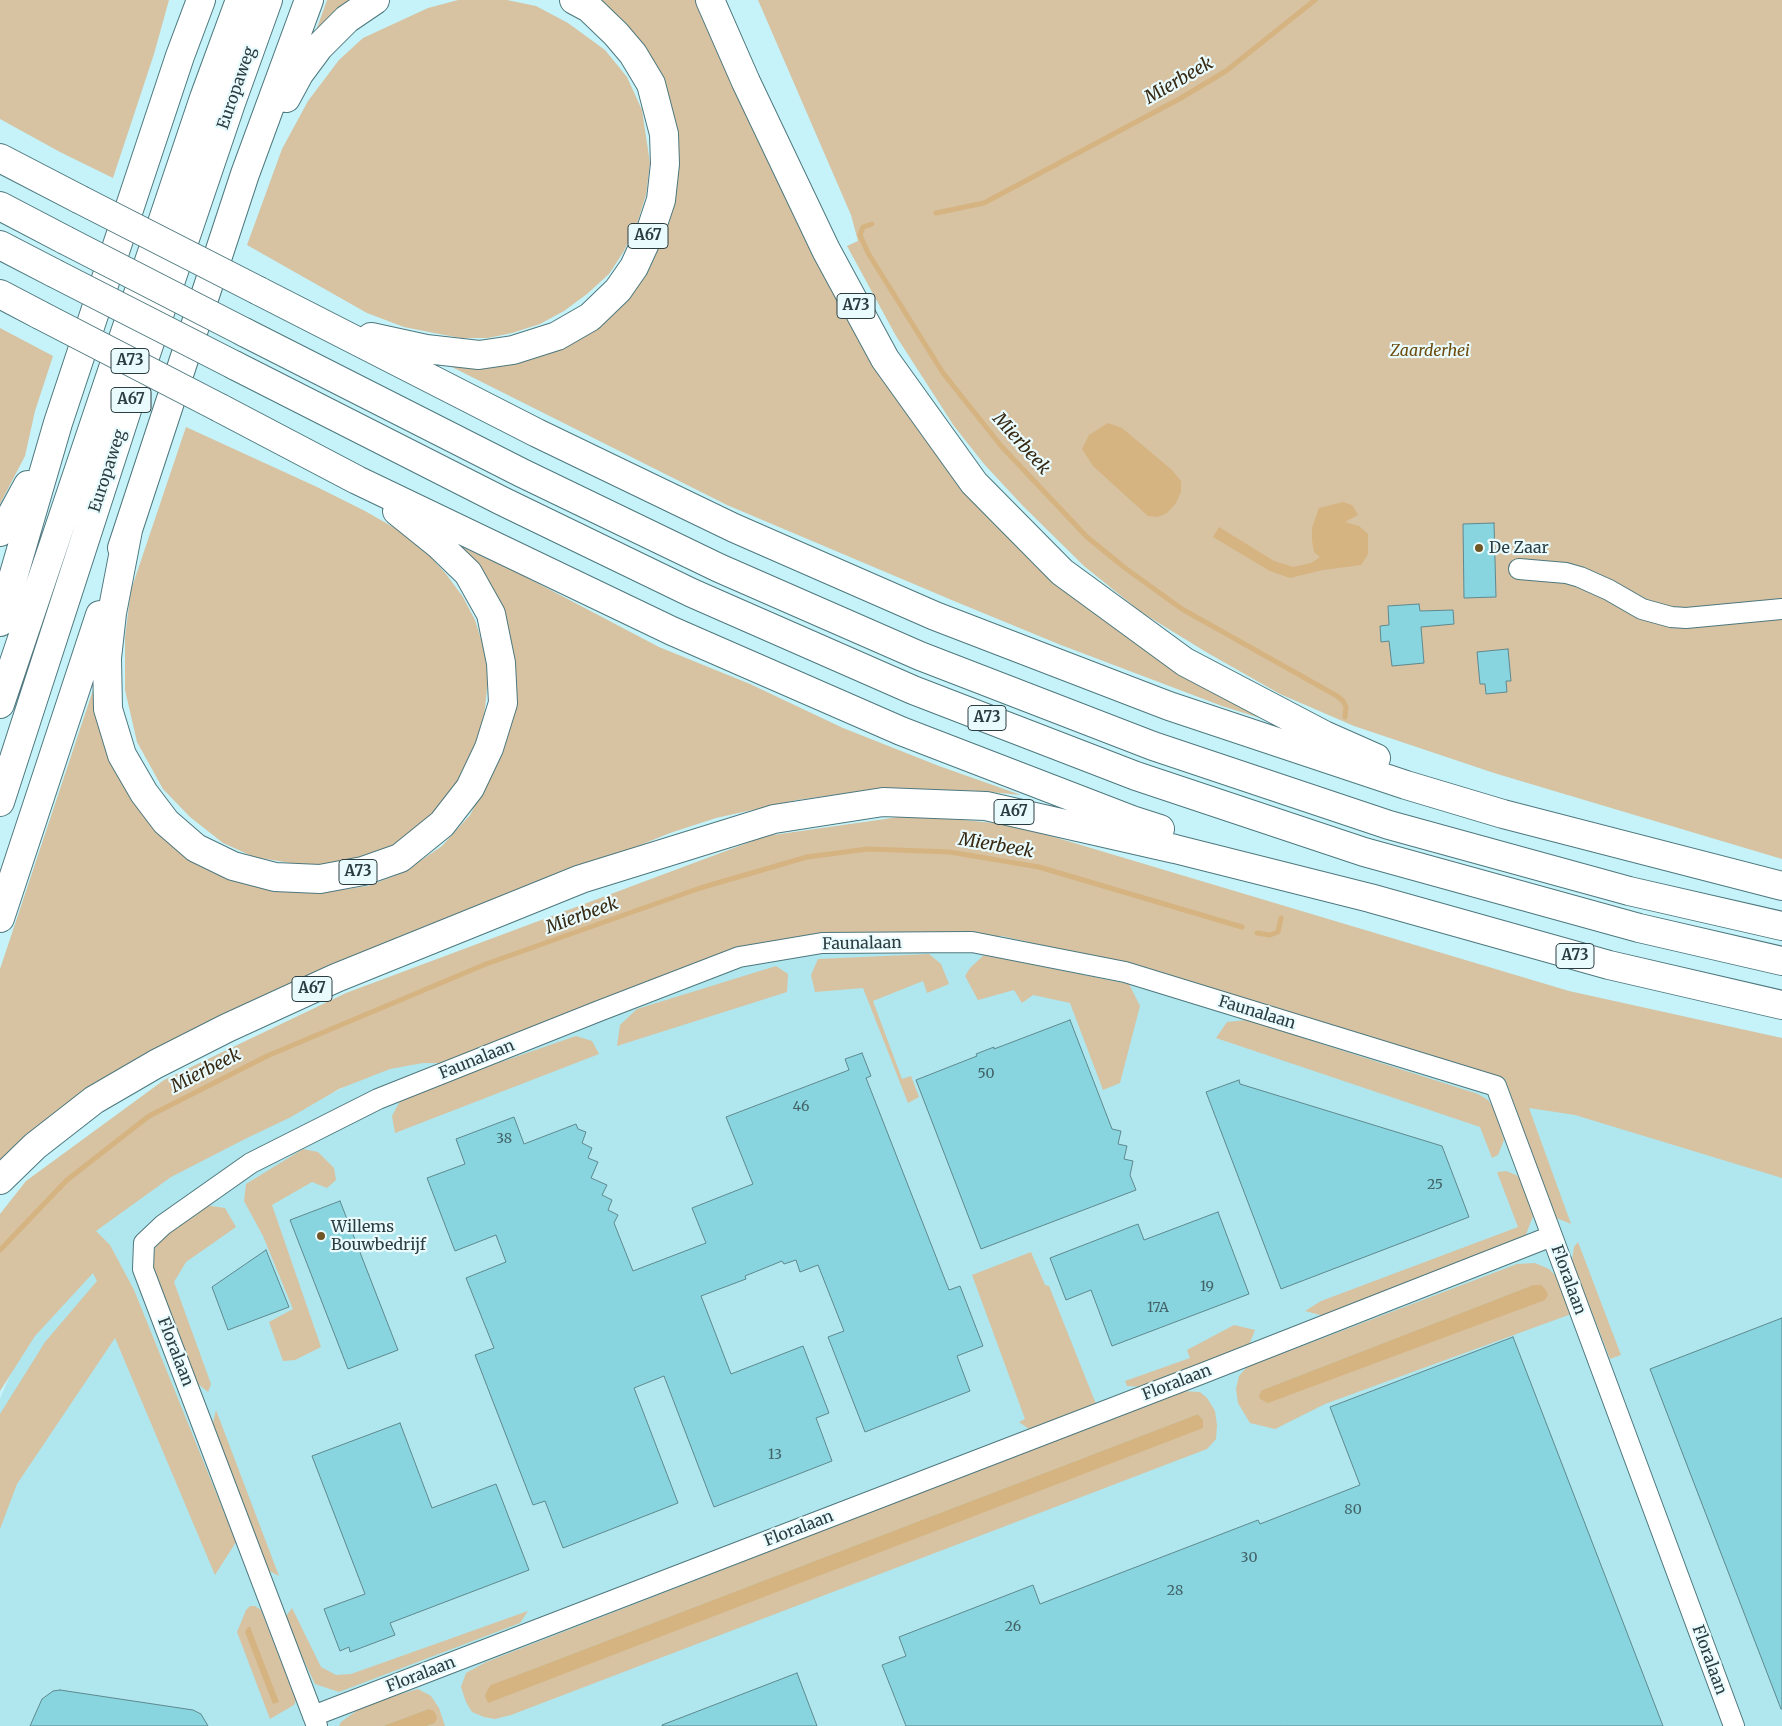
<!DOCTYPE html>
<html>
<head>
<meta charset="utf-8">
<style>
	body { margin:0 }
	canvas { display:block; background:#c5f3f9 }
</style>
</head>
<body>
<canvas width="1782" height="1726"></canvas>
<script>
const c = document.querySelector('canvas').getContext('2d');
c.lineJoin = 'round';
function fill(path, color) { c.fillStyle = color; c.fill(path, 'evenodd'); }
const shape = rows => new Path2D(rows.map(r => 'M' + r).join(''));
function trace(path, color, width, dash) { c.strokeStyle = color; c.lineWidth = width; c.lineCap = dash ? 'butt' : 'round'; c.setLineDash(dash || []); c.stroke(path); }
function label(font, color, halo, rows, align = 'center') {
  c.font = font + ' Merriweather,serif'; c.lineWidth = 4.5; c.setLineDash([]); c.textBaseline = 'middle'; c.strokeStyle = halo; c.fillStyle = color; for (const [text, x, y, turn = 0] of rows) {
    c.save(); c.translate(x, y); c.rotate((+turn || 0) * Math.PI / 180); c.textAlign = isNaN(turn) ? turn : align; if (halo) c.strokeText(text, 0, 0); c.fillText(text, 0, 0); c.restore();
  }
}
const built = shape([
	[779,871,1782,1072,1782,1726,0,1726,0,1399,75,1221]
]);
const green = shape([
	[0,0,169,0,154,54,113,178,60,152,0,119],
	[327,0,366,0,308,53],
	[458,0,507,0,536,6,568,23,605,50,627,77,642,110,650,163,646,195,637,224,624,251,609,274,587,294,564,311,540,324,512,333,488,338,461,338,434,333,404,327,367,313,247,245,282,149,308,101,339,60,363,38,428,8],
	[597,0,700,0,930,440,995,524,1026,556,1066,588,1307,733,1222,706,1061,645,954,601,727,505,428,355,458,358,612,302,671,139],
	[758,0,1782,0,1782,859,1494,773,1354,726,1280,694,1206,652,1141,612,1084,566,1023,506,984,464,954,426,896,336,847,246,858,241,851,215],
	[0,328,53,356,35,411,25,456,0,504],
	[186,427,317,487,365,511,400,531,428,554,446,574,463,597,475,620,484,649,488,678,485,708,482,727,470,763,452,794,423,824,386,850,347,862,309,866,254,857,223,843,190,817,163,789,137,742,125,690,125,637,131,590],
	[443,538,520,574,659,647,750,684,843,728,939,766,1021,795,980,791,884,788,797,800,716,818,670,833,323,974,0,1165,0,969,100,669,154,820,298,891,334,891,368,886,404,872,442,846,470,815,483,790,510,677],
	[913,815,1014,825,1569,991,1782,1038,1782,1178,1575,1115,1529,1108,1571,1224,1554,1217,1505,1079,1098,958,1002,936,841,935,731,954,439,1063,423,1063,390,1069,339,1089,291,1117,245,1139,171,1177,96,1231,110,1245,134,1290,236,1542,215,1575,115,1338,17,1484,0,1529,0,1414,45,1342,97,1281,93,1273,35,1336,0,1391,0,1214,26,1181,164,1080,346,993,766,836],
	[929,954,941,964,949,984,927,993,923,981,873,1001,902,1079,911,1076,919,1097,908,1103,863,988,815,992,811,975,818,959],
	[984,955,1129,984,1140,1006,1120,1083,1103,1090,1070,1003,1033,995,1022,1003,1014,990,978,1000,965,976,970,968],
	[776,966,788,974,787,992,617,1046,620,1025,637,1009],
	[1247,1020,1478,1094,1488,1100,1495,1110,1504,1140,1498,1155,1492,1158,1480,1127,1216,1038,1227,1022],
	[576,1036,592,1041,599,1054,395,1133,392,1116,399,1103,414,1092],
	[303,1149,318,1152,334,1168,336,1180,327,1188,312,1182,272,1205,321,1347,295,1360,283,1361,269,1322,293,1309,263,1236,244,1201,246,1184],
	[1506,1171,1516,1175,1524,1183,1532,1206,1533,1216,1525,1237,1324,1316,1305,1311,1321,1301,1518,1227,1497,1172],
	[204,1205,225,1208,236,1227,186,1262,174,1282,211,1384,208,1392,192,1379,150,1264,157,1243],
	[1578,1242,1621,1355,1610,1359,1572,1261,1574,1247],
	[1031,1252,1045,1285,1049,1286,1096,1404,1038,1430,1029,1429,1019,1422,1025,1419,972,1275],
	[1535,1263,1549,1269,1562,1282,1574,1313,1325,1404,1275,1429,1250,1423,1238,1403,1236,1389,1239,1376,1247,1367,1517,1264],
	[1533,1285,1541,1285,1259,1395,1262,1390],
	[1234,1325,1255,1330,1249,1345,1146,1387,1127,1386,1125,1381,1190,1358,1187,1350],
	[1181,1391,1200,1392,1207,1398,1215,1411,1217,1425,1216,1439,1207,1449,511,1715,495,1719,484,1717,472,1712,466,1702,461,1687,466,1673,486,1662],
	[1198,1414,1203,1420,491,1685],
	[216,1410,279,1576,262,1567,212,1427],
	[250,1606,255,1606,261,1610,296,1700,294,1705,270,1719,237,1632,246,1610],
	[292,1608,321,1667,336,1675,351,1674,528,1611,520,1623,339,1692,315,1684,284,1619],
	[418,1689,431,1696,439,1708,445,1726,427,1726,435,1723,428,1709,383,1726,339,1726,341,1722,366,1704]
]);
const water = shape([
	[1108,423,1122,428,1172,470,1181,481,1181,492,1176,503,1167,513,1158,517,1148,516,1093,466,1082,449,1089,435],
	[1343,502,1352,505,1358,515,1345,522,1359,526,1368,534,1368,554,1361,565,1323,570,1290,578,1270,571,1213,537,1219,527,1274,561,1293,567,1311,563,1320,557,1314,552,1312,540,1312,528,1319,508],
	[1533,1285,1541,1285,1546,1290,1548,1295,1545,1300,1268,1403,1260,1399,1259,1395,1262,1390],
	[1198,1414,1203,1420,1203,1428,488,1703,485,1696,487,1691,491,1685],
	[248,1627,250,1627,279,1702,273,1704,245,1632],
	[428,1709,434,1711,437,1717,435,1723,427,1726,383,1726]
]);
const stream = shape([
	[936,213,984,203,1181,98,1226,71,1315,0],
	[872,224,863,227,860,235,868,253,943,373,1002,447,1087,537,1125,568,1182,609,1337,696,1343,701,1346,707,1345,717],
	[1257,933,1270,935,1278,932,1281,918],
	[0,1250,67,1180,149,1116,267,1056,486,964,700,888,807,857,868,849,950,852,1039,867,1242,927]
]);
const building = shape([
	[1494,523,1496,597,1464,598,1463,524,1494,523],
	[1419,604,1420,611,1453,610,1454,624,1421,627,1424,663,1392,666,1389,641,1381,642,1380,626,1389,625,1388,606,1419,604],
	[1508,649,1511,681,1506,681,1507,692,1486,694,1485,684,1480,684,1477,652,1508,649],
	[1070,1020,1112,1129,1121,1131,1118,1144,1127,1146,1124,1159,1133,1161,1130,1175,1136,1190,981,1249,916,1080,977,1056,976,1054,994,1047,994,1049,1070,1020],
	[862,1053,871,1076,866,1078,949,1290,960,1286,983,1346,957,1356,970,1391,865,1432,828,1337,844,1331,818,1265,800,1272,796,1260,784,1264,782,1261,745,1276,746,1279,701,1296,731,1374,803,1346,829,1413,816,1418,832,1461,714,1507,664,1376,634,1388,678,1503,563,1548,545,1501,533,1505,475,1355,494,1348,466,1278,506,1262,496,1235,455,1251,427,1178,465,1164,456,1139,514,1117,524,1144,576,1124,578,1129,586,1132,582,1143,592,1148,588,1158,598,1162,591,1178,607,1185,602,1195,612,1200,608,1210,618,1215,614,1223,633,1271,706,1243,692,1208,753,1184,726,1117,849,1070,845,1059,862,1053],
	[1239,1080,1240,1084,1442,1146,1469,1217,1281,1289,1206,1092,1239,1080],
	[340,1201,398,1350,348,1369,290,1220,340,1201],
	[1218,1212,1249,1294,1112,1346,1091,1290,1066,1300,1050,1258,1138,1224,1144,1240,1218,1212],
	[266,1250,289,1307,228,1330,212,1287,266,1250],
	[1782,1318,1782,1709,1781,1709,1650,1369,1782,1318],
	[1513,1337,1663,1726,906,1726,882,1665,906,1656,899,1637,1033,1585,1040,1604,1258,1520,1260,1524,1360,1485,1330,1407,1513,1337],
	[400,1423,432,1508,496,1484,529,1570,390,1623,395,1635,350,1652,349,1647,340,1651,324,1609,365,1594,312,1456,400,1423],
	[797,1673,817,1726,662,1726,662,1725,797,1673],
	[60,1690,193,1710,201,1714,208,1726,30,1726,42,1699,53,1691,60,1690]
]);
const minor = shape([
	[1519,569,1566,573,1580,577,1609,590,1642,609,1671,617,1686,618,1782,609],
	[313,1716,1206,1372,1552,1236,1734,1726],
	[317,1726,143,1269,144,1243,163,1225,251,1163,378,1099,599,1011,739,957,822,943,972,942,1125,972,1496,1086,1552,1236]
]);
const highway = shape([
	[710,0,746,82,826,250,885,359,974,483,1062,572,1185,662,1324,735,1376,758],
	[286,98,299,74,319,47,347,19,375,0],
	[0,158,79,199],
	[0,206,65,240],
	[0,245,54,273],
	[259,291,537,433,734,528,935,616,1169,706,1406,785,1503,814,1782,886],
	[0,294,40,315],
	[244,332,522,473,719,568,920,656,1153,746,1389,825,1629,891,1782,926],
	[371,337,426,349,479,355,513,350,557,336,590,317,618,290,634,267,651,230,661,200,665,164,664,134,651,84,633,54,616,34,589,8,574,0],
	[234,365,502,501,692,593,913,690,1136,776,1364,852,1639,928,1782,961],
	[220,408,357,480,672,631,901,731,1132,820,1160,829],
	[128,530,112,613,107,658,108,709,122,755,144,793,166,822,196,848,233,866,275,877,320,879,363,871,400,858,442,824,470,788,489,748,503,703,501,663,491,614,468,573,438,544,397,511],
	[0,532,11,516,28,485],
	[122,548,245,174,309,0],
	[0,622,58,423,180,56,201,0],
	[0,704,204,98,240,0],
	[0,802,128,407,231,103,268,0],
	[0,918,100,615],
	[0,1180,35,1146,94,1100,156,1064,227,1028,336,978,581,879,774,819,883,802,986,806,1175,849,1370,898,1609,965,1782,1005]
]);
const highwayBridge = shape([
	[79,199,259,291],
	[65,240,244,332],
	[54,273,234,365],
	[40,315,220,408]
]);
const markers = [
	[1479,548,5,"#705527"],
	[321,1236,5,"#705527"]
];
const numberNames = [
	["50",986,1074],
	["46",801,1107],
	["38",504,1139],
	["25",1435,1185],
	["19",1207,1287],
	["17A",1158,1308],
	["13",775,1455],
	["80",1353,1510],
	["30",1249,1558],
	["28",1175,1591],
	["26",1013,1627]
];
const shields = [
	[648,236,40],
	[856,306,38],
	[130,361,38],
	[131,400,40],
	[987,718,38],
	[1014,812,40],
	[358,872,38],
	[1575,956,38],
	[312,989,40]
];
const shieldNames = [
	["A67",648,236],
	["A73",856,306],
	["A73",130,361],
	["A67",131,400],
	["A73",987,718],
	["A67",1014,812],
	["A73",358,872],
	["A73",1575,956],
	["A67",312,989]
];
const streetNames = [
	["Europaweg",237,88,-71],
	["Europaweg",108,471,-72],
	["Faunalaan",862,944,-1],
	["Faunalaan",1257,1013,17],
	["Faunalaan",477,1060,-22],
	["Floralaan",1568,1280,70],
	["Floralaan",175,1352,69],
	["Floralaan",1177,1383,-21],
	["Floralaan",799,1529,-21],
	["Floralaan",1709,1660,70],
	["Floralaan",421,1675,-21]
];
const parkNames = [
	["Zaarderhei",1430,351]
];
const poiNames = [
	["De Zaar",1489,548],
	["Willems",331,1227],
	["Bouwbedrijf",331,1245]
];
const waterNames = [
	["Mierbeek",1179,81,-30],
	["Mierbeek",1021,444,48],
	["Mierbeek",996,846,10],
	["Mierbeek",582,916,-20],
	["Mierbeek",206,1071,-27]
];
fill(built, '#b0e7ee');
fill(green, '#d7c2a2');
fill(water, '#d5b481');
trace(stream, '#d5b481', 5);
fill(building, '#88d5df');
trace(building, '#5f898f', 1);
trace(minor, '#4e787e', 22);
trace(highway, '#4e787e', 30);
trace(minor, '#fff', 20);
trace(highway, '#fff', 28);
trace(highwayBridge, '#4e787e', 30, []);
trace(highwayBridge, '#fff', 28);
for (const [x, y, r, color] of markers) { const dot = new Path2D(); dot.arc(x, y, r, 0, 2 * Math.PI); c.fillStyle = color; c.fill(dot); trace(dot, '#e9fbfd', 2); }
label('14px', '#426368', null, numberNames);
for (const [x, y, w] of shields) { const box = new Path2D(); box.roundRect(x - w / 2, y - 12.5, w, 25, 4); c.fillStyle = '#e9fbfd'; c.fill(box); trace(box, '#2b3d40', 1); }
label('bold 15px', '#2b3d40', null, shieldNames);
label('16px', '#2b3d40', '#e9fbfd', streetNames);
label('italic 16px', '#6c4b0c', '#e9fbfd', parkNames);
label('16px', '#2b3d40', '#e9fbfd', poiNames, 'left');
label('italic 18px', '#372811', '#e9fbfd', waterNames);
</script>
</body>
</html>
